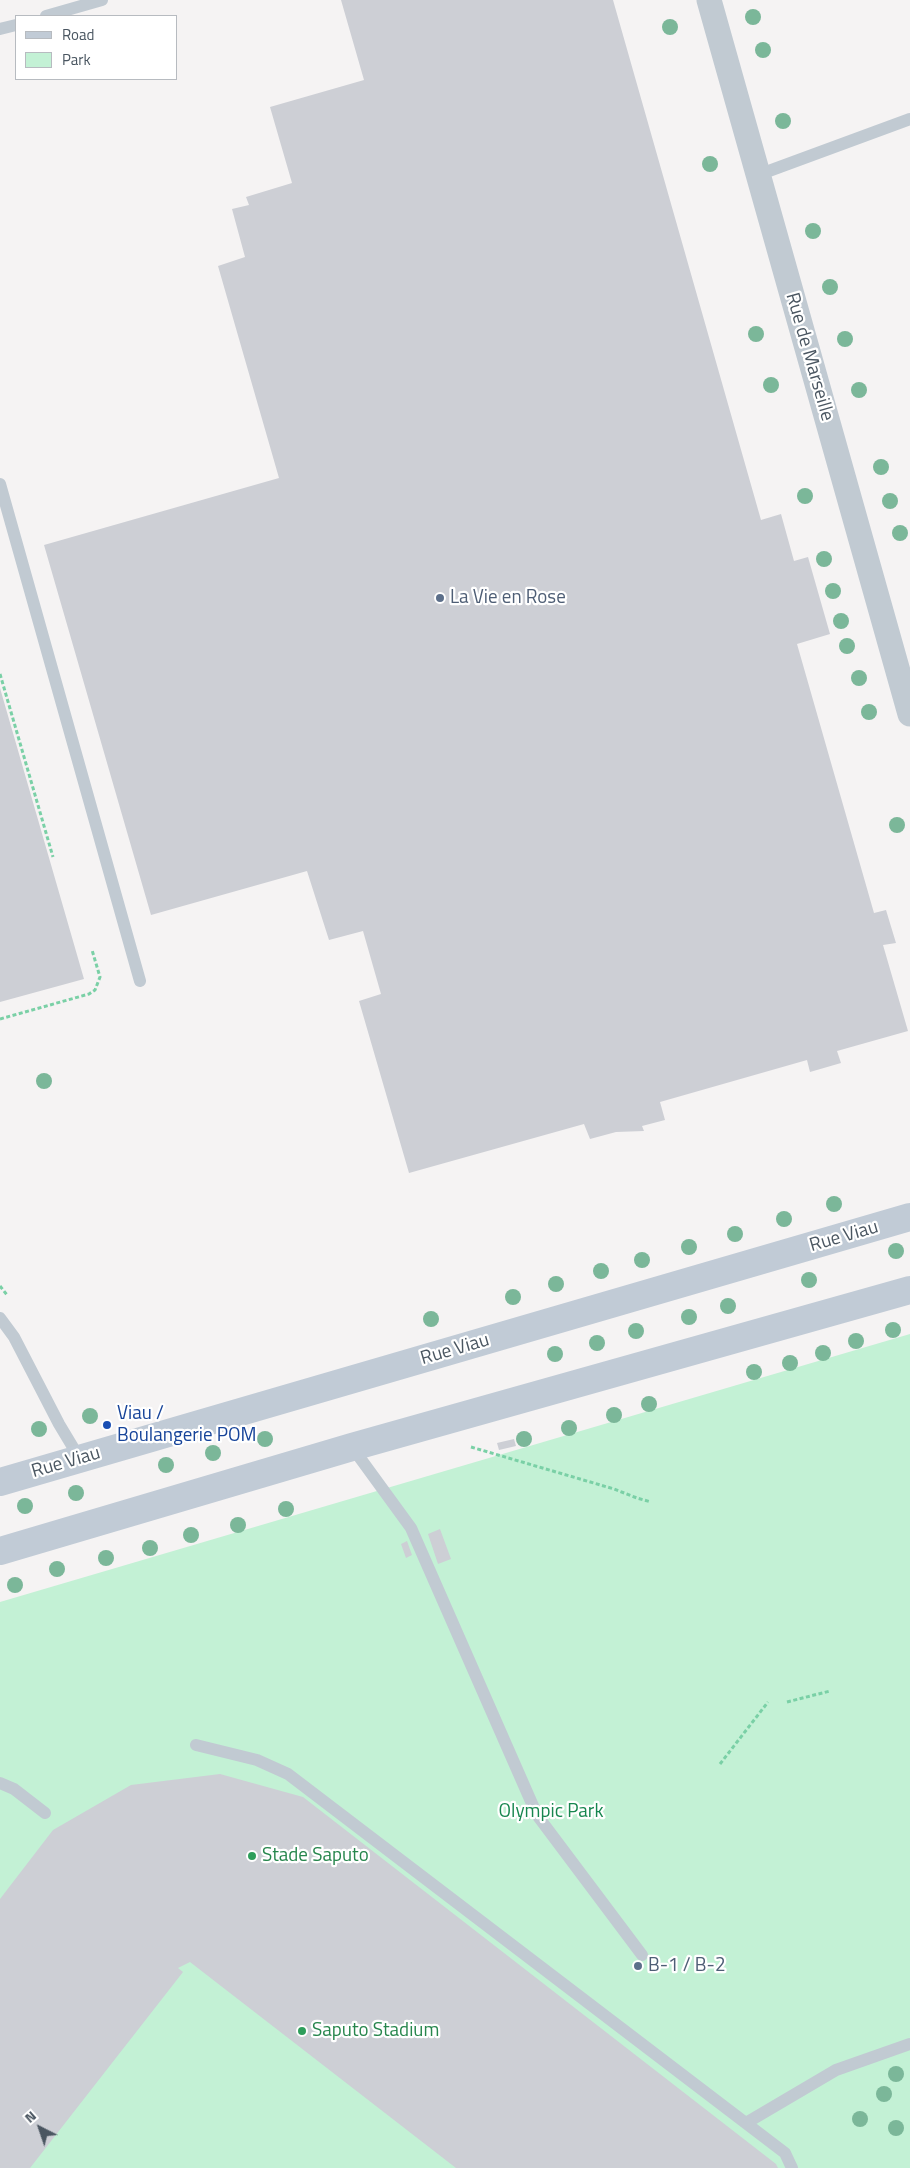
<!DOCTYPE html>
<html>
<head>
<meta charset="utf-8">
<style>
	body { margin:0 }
	#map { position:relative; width:910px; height:2168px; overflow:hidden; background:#f5f3f3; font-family:"Titillium Web",sans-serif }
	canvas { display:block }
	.legend { position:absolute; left:15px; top:15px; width:162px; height:65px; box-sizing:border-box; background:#fff; border:1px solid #b7bbc0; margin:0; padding:6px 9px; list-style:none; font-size:15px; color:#4a5661 }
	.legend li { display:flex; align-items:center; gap:10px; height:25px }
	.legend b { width:25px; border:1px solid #b7bbc0 }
	.north { position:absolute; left:15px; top:2103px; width:50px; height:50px; -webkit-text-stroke:4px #fff; paint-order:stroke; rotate:319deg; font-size:14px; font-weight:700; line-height:20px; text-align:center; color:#4a5661 }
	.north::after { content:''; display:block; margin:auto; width:18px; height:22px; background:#4a5661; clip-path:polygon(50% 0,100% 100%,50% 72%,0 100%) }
</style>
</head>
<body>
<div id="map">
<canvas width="910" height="2168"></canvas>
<ul class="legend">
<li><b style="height:6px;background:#c1cbd6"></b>Road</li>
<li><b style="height:14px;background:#c3f1d5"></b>Park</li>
</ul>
<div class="north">N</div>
</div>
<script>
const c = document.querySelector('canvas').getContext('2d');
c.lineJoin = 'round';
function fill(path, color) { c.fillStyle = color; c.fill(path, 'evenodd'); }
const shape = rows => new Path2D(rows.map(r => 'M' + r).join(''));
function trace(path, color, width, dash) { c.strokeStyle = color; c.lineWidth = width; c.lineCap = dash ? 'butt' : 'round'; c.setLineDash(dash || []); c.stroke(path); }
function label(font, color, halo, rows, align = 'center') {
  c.font = font + ' "Titillium Web",sans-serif'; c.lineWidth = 4.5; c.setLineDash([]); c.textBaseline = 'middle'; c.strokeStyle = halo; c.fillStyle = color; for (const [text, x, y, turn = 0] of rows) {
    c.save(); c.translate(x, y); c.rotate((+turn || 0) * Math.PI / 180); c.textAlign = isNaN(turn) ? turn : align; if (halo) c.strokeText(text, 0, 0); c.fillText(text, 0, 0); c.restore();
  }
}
const green = shape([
	[910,1334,910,2168,0,2168,0,1602]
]);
const building = shape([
	[341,0,613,0,761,520,781,514,794,561,808,557,830,634,797,644,874,913,886,910,896,943,883,945,908,1031,837,1051,841,1063,810,1072,807,1060,660,1102,665,1120,642,1126,644,1131,616,1132,590,1139,584,1124,409,1173,359,1001,381,994,363,931,329,940,307,871,151,915,44,545,279,478,218,266,245,257,232,209,249,205,246,197,292,183,270,107,364,80],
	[0,688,84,979,0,1002],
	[514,1439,516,1446,499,1450,497,1443],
	[440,1529,451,1559,438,1564,428,1534],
	[407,1541,412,1555,406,1558,401,1544],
	[220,1774,303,1797,776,2164,778,2168,456,2168,190,1962,178,1968,183,1972,30,2168,0,2168,0,1899,53,1830,131,1785]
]);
const path = shape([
	[0,674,53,857],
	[0,1019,89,994,95,990,100,977,92,950],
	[0,1286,7,1295],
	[471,1447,614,1489,637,1498,651,1502],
	[787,1702,830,1691],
	[720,1764,768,1702]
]);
const lane = shape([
	[46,16,102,0],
	[0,29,16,25],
	[758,175,910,119],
	[0,484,140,981],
	[0,1318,14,1337,59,1424,80,1459],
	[352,1447,411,1528,537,1815,642,1955],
	[196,1745,257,1760,288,1774,785,2153,792,2168],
	[0,1783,14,1789,45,1813],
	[746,2123,836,2070,910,2044]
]);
const street = shape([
	[709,0,910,714]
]);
const secondary = shape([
	[0,1482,910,1217],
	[0,1551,352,1447,910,1290]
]);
const trees = [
	[753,17],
	[670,27],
	[763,50],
	[783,121],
	[710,164],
	[813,231],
	[830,287],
	[756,334],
	[845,339],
	[771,385],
	[859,390],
	[881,467],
	[805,496],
	[890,501],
	[900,533],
	[824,559],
	[833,591],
	[841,621],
	[847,646],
	[859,678],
	[869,712],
	[897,825],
	[44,1081],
	[834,1204],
	[784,1219],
	[735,1234],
	[689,1247],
	[896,1251],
	[642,1260],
	[601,1271],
	[809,1280],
	[556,1284],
	[513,1297],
	[728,1306],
	[689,1317],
	[431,1319],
	[893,1330],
	[636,1331],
	[856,1341],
	[597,1343],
	[823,1353],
	[555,1354],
	[790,1363],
	[754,1372],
	[649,1404],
	[614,1415],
	[90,1416],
	[569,1428],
	[39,1429],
	[265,1439],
	[524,1439],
	[213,1453],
	[166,1465],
	[76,1493],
	[25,1506],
	[286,1509],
	[238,1525],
	[191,1535],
	[150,1548],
	[106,1558],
	[57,1569],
	[15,1585],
	[896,2074],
	[884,2094],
	[860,2119],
	[896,2128]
];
const markers = [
	[440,598,5,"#5c6f8a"],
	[107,1425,5,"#1a4fb4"],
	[252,1856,5,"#2e9e5b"],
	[638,1966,5,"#5c6f8a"],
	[302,2031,5,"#2e9e5b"]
];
const streetNames = [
	["Rue de Marseille",809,357,74],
	["Rue Viau",844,1237,-16],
	["Rue Viau",455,1350,-16],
	["Rue Viau",66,1463,-16]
];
const serviceNames = [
	["La Vie en Rose",450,598],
	["B-1 / B-2",648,1966]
];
const transitNames = [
	["Viau /",117,1414],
	["Boulangerie POM",117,1436]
];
const parkNames = [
	["Olympic Park",551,1812]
];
const leisureNames = [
	["Stade Saputo",262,1856],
	["Saputo Stadium",312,2031]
];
fill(green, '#c3f1d5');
fill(building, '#cdcfd5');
trace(path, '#7ad0a6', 3, [4, 2.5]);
trace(lane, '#c1cad2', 12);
trace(street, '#c1cad2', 25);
trace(secondary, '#c1cbd6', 28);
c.fillStyle = '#7bb799';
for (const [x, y] of trees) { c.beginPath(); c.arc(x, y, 8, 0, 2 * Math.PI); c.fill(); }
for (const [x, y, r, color] of markers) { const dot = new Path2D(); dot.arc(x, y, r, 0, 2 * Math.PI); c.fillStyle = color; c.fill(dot); trace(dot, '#fff', 2); }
label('19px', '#4a5661', '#fff', streetNames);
label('19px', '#4e5e75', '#fff', serviceNames, 'left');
label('19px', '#164399', '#fff', transitNames, 'left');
label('19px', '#17864f', '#fff', parkNames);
label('19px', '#27864d', '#fff', leisureNames, 'left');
</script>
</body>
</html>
